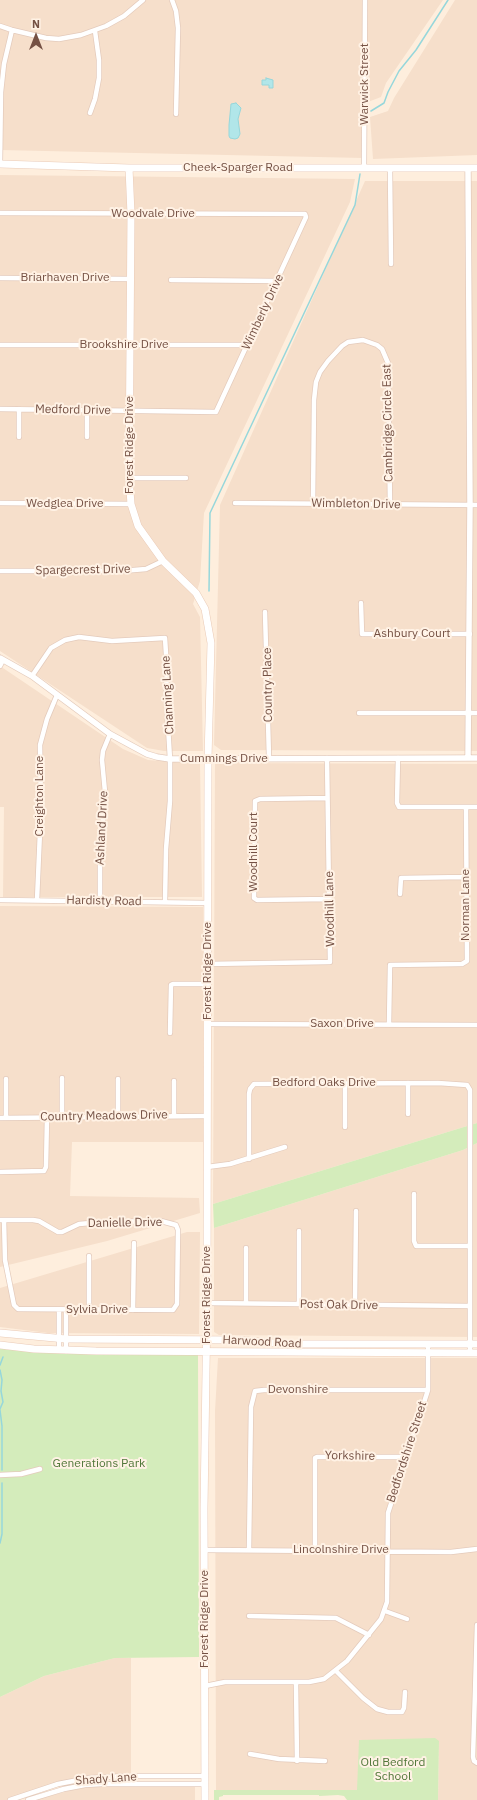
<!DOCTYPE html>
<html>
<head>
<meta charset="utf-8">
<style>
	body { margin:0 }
	#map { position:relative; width:477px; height:1800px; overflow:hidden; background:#feeedd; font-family:"IBM Plex Sans",sans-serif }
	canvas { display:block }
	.north { position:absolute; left:16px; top:16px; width:40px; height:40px; -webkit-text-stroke:3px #fff2e5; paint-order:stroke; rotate:0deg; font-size:11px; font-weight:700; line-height:16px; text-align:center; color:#755144 }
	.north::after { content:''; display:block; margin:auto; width:14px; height:18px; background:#755144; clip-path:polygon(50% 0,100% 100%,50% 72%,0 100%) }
</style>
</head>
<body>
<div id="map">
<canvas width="477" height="1800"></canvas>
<div class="north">N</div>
</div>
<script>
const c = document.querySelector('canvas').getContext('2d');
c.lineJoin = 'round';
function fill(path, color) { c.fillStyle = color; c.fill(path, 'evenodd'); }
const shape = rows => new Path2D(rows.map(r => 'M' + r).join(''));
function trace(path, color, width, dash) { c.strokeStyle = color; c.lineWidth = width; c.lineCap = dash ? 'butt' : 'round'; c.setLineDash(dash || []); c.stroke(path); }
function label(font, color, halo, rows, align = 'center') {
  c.font = font + ' "IBM Plex Sans",sans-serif'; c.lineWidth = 4; c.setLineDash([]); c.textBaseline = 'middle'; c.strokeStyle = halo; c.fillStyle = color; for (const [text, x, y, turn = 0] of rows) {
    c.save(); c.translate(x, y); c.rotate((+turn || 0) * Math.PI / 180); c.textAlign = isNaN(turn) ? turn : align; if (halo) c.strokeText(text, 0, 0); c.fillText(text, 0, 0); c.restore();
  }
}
const residential = shape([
	[0,0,443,0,386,83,381,97,360,105,363,158,0,150],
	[455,0,477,0,477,155,373,159,370,117,388,111,394,98],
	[0,175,355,179,350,202,204,513,200,581,193,604,200,617,203,751,164,751,147,748,0,651],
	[365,181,477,181,477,751,221,750,214,745,220,505],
	[0,666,123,749,148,760,200,764,202,897,3,897,4,807,0,807],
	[215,763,477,764,477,1123,213,1204],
	[0,906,203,907,203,1142,72,1142,70,1196,199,1198,200,1213,107,1241,0,1267],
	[477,1143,477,1337,219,1335,214,1332,214,1228,463,1150],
	[187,1232,200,1232,199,1334,48,1333,0,1327,0,1288],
	[218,1358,477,1358,477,1800,438,1800,439,1741,357,1790,216,1790,215,1411],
	[115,1658,131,1658,131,1776,84,1779,10,1800,0,1800,0,1697,44,1676],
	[195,1785,195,1800,34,1800,72,1790,94,1786]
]);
const green = shape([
	[477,1123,477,1143,463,1150,214,1228,213,1204],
	[0,1349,192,1352,198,1355,199,1657,115,1658,44,1676,0,1697],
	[435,1738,439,1741,438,1800,347,1800,344,1796,338,1795,319,1796,319,1795,223,1795,223,1796,219,1797,219,1800,214,1800,214,1790,357,1790,359,1740]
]);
const water = shape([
	[266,78,273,80,273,88,269,88,269,85,262,85,262,80,266,80,266,78],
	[236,103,241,108,238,119,240,134,238,138,235,139,230,138,229,136,229,125,231,104,236,103]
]);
const stream = shape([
	[371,111,384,103,388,92,399,71,416,50,448,0],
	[209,591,210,513,355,205,360,174],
	[0,1365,3,1357],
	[0,1370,2,1380,1,1391,3,1402,0,1409],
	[0,1410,2,1426,2,1470],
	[0,1543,2,1534,2,1483]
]);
const minor = shape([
	[172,0,176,11,178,28,176,114],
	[0,26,12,30,46,38,59,39,81,35,106,26,124,16,143,0],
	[90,113,95,99,99,78,99,60,95,31],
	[0,164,1,92,4,64,12,30],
	[364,168,365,0],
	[390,168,391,264],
	[0,213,305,214,306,217,216,412,0,409],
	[0,278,130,279],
	[171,280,277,281],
	[0,345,248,345],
	[19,409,19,437],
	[87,411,87,437],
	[129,478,186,478],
	[0,503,131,504],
	[235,503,477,505],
	[313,504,314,400,316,382,320,372,328,361,342,346,348,342,363,340,377,345,382,349,388,363,390,505],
	[0,571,122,571,146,569,163,561],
	[361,603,362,634,470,634],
	[265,612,269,758],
	[0,666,3,660],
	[32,676,51,648,65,640,79,637,112,641,165,638,167,670,166,693,170,759,170,801,166,849,165,902],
	[359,713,477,713],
	[398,758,397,803,399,807,477,807],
	[327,798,260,799,255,801,254,898,257,900,330,899],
	[400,894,401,878,466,877],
	[0,900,208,903],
	[37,900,41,809,40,745,47,719,57,695],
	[100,901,100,858,105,792,102,760,103,751,110,734],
	[208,964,330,962,327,758],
	[207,1024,477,1025],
	[389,1024,390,965,462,964,467,961,466,807],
	[170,1033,171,985,173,984,208,984],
	[62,1078,62,1117],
	[6,1079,6,1117],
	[118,1079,118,1116],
	[174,1081,174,1115],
	[345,1083,345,1127],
	[408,1083,408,1114],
	[0,1118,207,1116],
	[249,1159,249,1094,250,1089,254,1084,438,1083,467,1085,470,1090,470,1353],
	[207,1167,230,1164,285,1147],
	[0,1172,44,1171,46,1167,47,1117],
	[414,1194,414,1241,416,1246,470,1246],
	[0,1220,33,1220,39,1221,58,1232,62,1232,79,1224,102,1222,161,1221,176,1225,178,1230,177,1304,173,1310,18,1309,14,1305,5,1260,4,1220],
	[89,1256,89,1310],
	[207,1303,470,1306],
	[246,1303,246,1248],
	[299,1304,299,1231],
	[355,1305,356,1211],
	[133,1310,134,1243],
	[59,1350,59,1310],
	[66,1351,66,1310],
	[0,1475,21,1474,40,1469],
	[205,1550,451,1552,477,1549],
	[249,1550,251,1407,255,1391,264,1390,428,1390],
	[315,1550,315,1458,317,1457,405,1457],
	[385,1611,407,1619],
	[249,1616,336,1618,369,1635],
	[477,1625,473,1757,474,1761,477,1763],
	[336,1671,363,1698,377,1709,388,1712,402,1712,404,1708,405,1692],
	[296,1683,297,1761],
	[205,1686,225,1682,309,1682,324,1679,347,1661,381,1619,387,1602,388,1513,428,1390,428,1345],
	[250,1754,279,1759,325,1761],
	[10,1800,58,1784,89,1778,127,1776,205,1776],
	[28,1800,64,1789,85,1785,102,1784,205,1784]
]);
const tertiary = shape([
	[468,168,470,505,468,758],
	[0,658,32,676,110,734,147,754,157,757,170,759,199,759,477,758]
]);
const secondary = shape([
	[0,164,129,168,477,168],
	[129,168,131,214,129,478,131,504,138,526,163,561,196,593,205,609,211,643,208,759,207,1303,204,1509,205,1800],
	[0,1333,66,1339,240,1340,285,1344,477,1344],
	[0,1345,34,1349,96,1351,477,1353]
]);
const streetNames = [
	["Warwick Street",365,84,-90],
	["Cheek-Sparger Road",238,168],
	["Woodvale Drive",153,214],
	["Briarhaven Drive",65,278],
	["Wimberly Drive",263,312,-65],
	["Brookshire Drive",124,345],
	["Medford Drive",73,410,1],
	["Cambridge Circle East",388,423,-91],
	["Forest Ridge Drive",130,445,-90],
	["Wedglea Drive",65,504],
	["Wimbleton Drive",356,504,1],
	["Spargecrest Drive",83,570,-1],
	["Ashbury Court",412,634],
	["Country Place",268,685,-91],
	["Channing Lane",168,695,-93],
	["Cummings Drive",224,759],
	["Creighton Lane",40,796,-90],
	["Ashland Drive",102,828,-87],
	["Woodhill Court",254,852,-90],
	["Hardisty Road",104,901,1],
	["Norman Lane",466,905,-90],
	["Woodhill Lane",330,909,-91],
	["Forest Ridge Drive",208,971,-90],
	["Saxon Drive",342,1024],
	["Bedford Oaks Drive",324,1083],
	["Country Meadows Drive",104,1116,-1],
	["Danielle Drive",125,1223,-1],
	["Forest Ridge Drive",207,1295,-90],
	["Post Oak Drive",339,1305,1],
	["Sylvia Drive",97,1310],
	["Harwood Road",262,1342,3],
	["Devonshire",298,1390],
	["Bedfordshire Street",407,1452,-72],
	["Yorkshire",350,1456,1],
	["Lincolnshire Drive",341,1550],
	["Forest Ridge Drive",205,1619,-90],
	["Shady Lane",106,1779,-4]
];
const parkNames = [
	["Generations Park",99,1464],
	["Old Bedford",393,1763],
	["School",393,1777]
];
fill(residential, '#f6dfcb');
fill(green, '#d4ecbb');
fill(water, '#b1e6e9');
trace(water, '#96d7db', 1);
trace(stream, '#96d7db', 1.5);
trace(minor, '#e4cbbc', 6);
trace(tertiary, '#e4cbbc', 7);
trace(secondary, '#eacbb8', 8);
trace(minor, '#fff', 4.5);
trace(tertiary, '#fff', 5.5);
trace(secondary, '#fff', 7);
label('12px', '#755144', '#fff2e5', streetNames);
label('12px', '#517739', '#fff2e5', parkNames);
</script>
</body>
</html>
